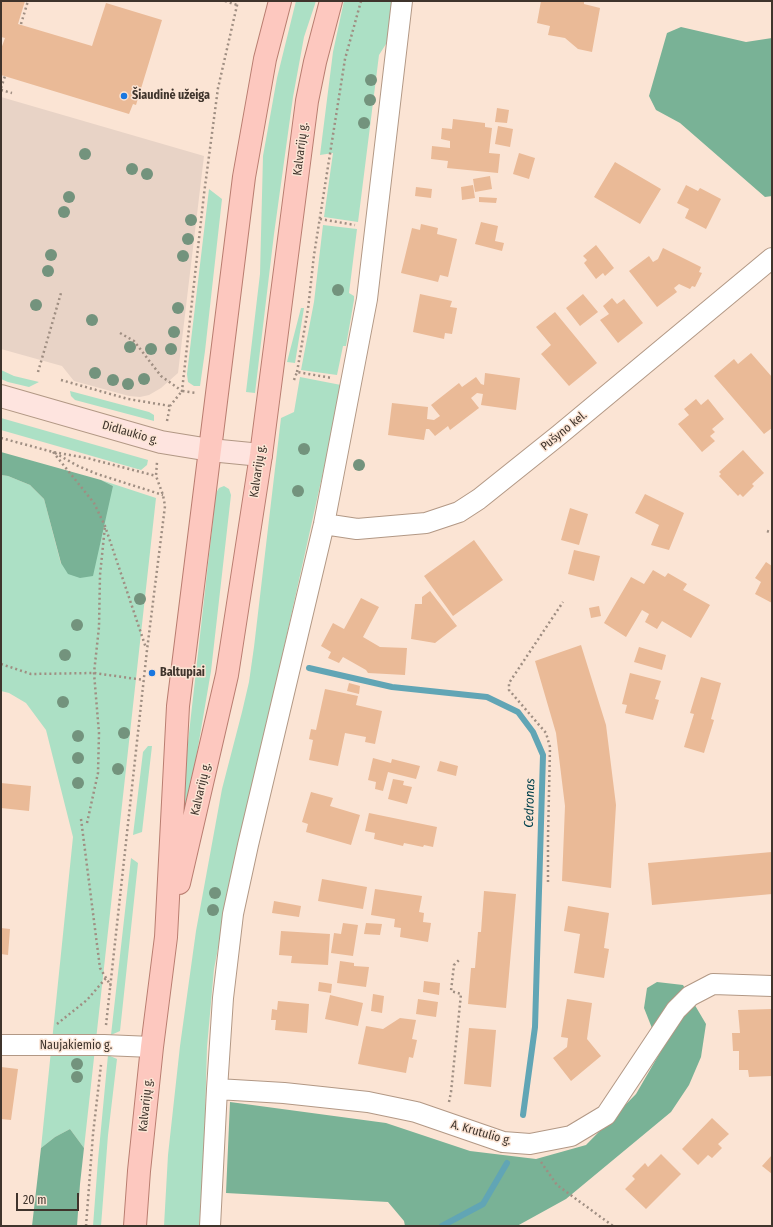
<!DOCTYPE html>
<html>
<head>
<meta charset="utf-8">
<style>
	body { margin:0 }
	#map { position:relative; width:773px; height:1227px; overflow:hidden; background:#fbe4d4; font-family:"Fira Sans Condensed",sans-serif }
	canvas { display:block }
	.frame { position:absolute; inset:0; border:2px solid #3f342c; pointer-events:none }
	.scale { position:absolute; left:16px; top:1193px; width:63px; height:18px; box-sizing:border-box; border:2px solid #3f342c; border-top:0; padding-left:5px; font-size:12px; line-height:14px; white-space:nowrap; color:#3f342c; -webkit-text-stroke:3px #fbe4d4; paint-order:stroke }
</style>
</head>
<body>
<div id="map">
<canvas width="773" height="1227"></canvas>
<div class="frame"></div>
<div class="scale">20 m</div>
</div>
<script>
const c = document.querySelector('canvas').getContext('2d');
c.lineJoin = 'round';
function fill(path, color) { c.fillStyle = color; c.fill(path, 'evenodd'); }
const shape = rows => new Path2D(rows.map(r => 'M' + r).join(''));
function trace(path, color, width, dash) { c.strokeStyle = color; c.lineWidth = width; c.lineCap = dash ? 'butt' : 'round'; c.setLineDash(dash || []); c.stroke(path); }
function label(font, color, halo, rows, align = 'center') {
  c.font = font + ' "Fira Sans Condensed",sans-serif'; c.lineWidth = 3; c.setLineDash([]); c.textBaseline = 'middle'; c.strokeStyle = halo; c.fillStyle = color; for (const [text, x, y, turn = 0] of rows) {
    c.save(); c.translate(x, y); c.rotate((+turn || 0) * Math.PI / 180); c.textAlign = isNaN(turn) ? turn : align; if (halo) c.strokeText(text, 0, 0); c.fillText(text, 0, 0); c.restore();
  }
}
const commercial = shape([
	[1,97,204,156,178,373,161,388,149,395,140,397,129,396,74,381,62,366,1,349]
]);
const green = shape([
	[296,1,316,1,304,37,293,97,274,234,255,393,246,392,260,274,263,156,277,78],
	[344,1,392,1,388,37,386,44,379,55,358,222,324,217,333,153,320,155,333,52],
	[209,189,222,199,205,351,200,386,194,386,188,382,187,374],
	[323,225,357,229,349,293,354,296,354,300,346,346,343,346,337,375,301,370,314,302],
	[301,308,304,308,295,363,287,362],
	[1,370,14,376,39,382,29,387,8,382,1,379],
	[300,377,341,385,336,414,225,912,214,969,207,1047,204,1152,199,1226,164,1226,168,1155,180,1046,196,931,222,789,242,712,249,682,254,647,281,418,294,412],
	[70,391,149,412,154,415,154,421,75,400,71,396],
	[1,418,148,460,147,465,141,470,1,430],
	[1,475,8,476,30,485,44,499,61,564,113,486,101,480,156,498,84,1148,70,1129,55,1137,41,1148,73,837,46,730,26,703,9,693,1,691],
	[224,486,229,489,231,495,211,671,182,841,177,840,216,493,219,488],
	[148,746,152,746,142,832,133,835,143,752],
	[131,858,138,863,120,1031,111,1035],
	[108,1055,117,1059,108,1135,101,1226,93,1226,98,1160]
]);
const forest = shape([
	[681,27,746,42,772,38,772,196,765,197,680,123,656,110,649,96,667,33],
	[1,452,101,480,113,486,93,576,80,578,68,574,61,563,44,499,30,485,8,476,1,475],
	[657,982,683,985,706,1024,701,1057,689,1085,671,1112,566,1199,517,1226,405,1226,404,1221,388,1202,226,1193,230,1102,386,1123,470,1151,536,1159,586,1145,636,1094,661,1051,644,1008,647,988],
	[70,1129,84,1148,80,1184,77,1226,32,1226,41,1148,55,1137]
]);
const stream = shape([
	[309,668,392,687,487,697,518,712,533,732,543,755,535,1027,523,1115],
	[442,1226,483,1204,507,1163]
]);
const building = shape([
	[1,1,25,1,18,24,92,46,106,3,162,20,136,105,133,104,129,114,1,75,1,49,5,38,1,37],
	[541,1,584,1,584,4,600,8,592,52,578,49,565,38,548,35,550,26,537,23],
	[497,108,509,110,507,123,495,122],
	[453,119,485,123,485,127,492,128,489,153,500,154,498,173,447,168,448,161,431,159,432,146,450,148,450,141,441,139,442,128,452,129],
	[498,126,513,129,510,147,495,144],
	[519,153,535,158,529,179,513,174],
	[615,162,661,189,640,224,594,197],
	[490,176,492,189,475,192,473,179],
	[473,185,475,198,462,200,461,187],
	[686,185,698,191,700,188,721,199,706,229,685,218,689,209,677,203],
	[416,187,432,189,431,198,415,196],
	[479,197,497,198,496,203,479,202],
	[481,222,498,226,495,241,504,243,502,251,475,244],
	[421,224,438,228,437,234,457,239,448,277,440,275,438,282,401,273,412,228,420,230],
	[596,245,614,268,605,276,603,273,596,279,584,263,587,260,583,256],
	[663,248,701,267,699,272,702,273,695,287,692,286,690,289,679,284,674,288,677,292,657,307,629,271,649,256,653,262,658,259],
	[420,294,452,301,450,307,457,308,452,334,445,333,444,339,413,332],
	[583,294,598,312,580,326,566,308],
	[612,298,617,304,624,299,643,323,618,343,600,320,609,314,603,306],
	[555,312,597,363,569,386,541,354,551,345,536,327],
	[751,353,772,377,772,428,764,434,714,376,734,359,738,364],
	[485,373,520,378,516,410,481,405,483,394,477,393,471,398,479,408,450,430,448,426,435,436,429,429,426,429,424,440,388,435,392,403,428,407,427,419,434,420,440,416,431,405,459,383,462,387,476,377,481,384,484,385],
	[696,399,701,405,708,399,724,419,712,429,715,432,710,436,715,441,702,452,678,424,689,415,684,409],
	[743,450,764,473,752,484,754,486,743,497,740,494,738,496,719,476,721,474,719,472],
	[645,494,684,513,669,550,651,545,659,525,635,513],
	[570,508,588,514,579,545,561,540],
	[474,540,503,580,453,616,424,576],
	[574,550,600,556,594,581,568,574],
	[766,562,772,566,772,603,755,594,761,582,755,578],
	[653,570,665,577,668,573,687,584,683,590,710,605,691,638,662,621,657,629,645,622,649,614,642,610,626,637,604,623,631,577,644,584],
	[430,591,457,626,435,643,411,639,415,604,422,604,422,597],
	[361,598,379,607,363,637,380,647,407,648,405,675,368,673,366,670,343,657,339,663,328,658,331,652,321,646,333,623,344,629],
	[599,606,601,616,591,618,589,608],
	[581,645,606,725,616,805,611,888,562,881,565,806,556,733,535,661],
	[639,647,666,655,662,670,634,662],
	[630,673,661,681,655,699,659,700,653,720,625,713,627,705,622,704],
	[701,677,721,683,711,719,714,720,704,753,684,747,694,714,690,713],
	[349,683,360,686,359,694,347,691],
	[325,689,358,696,356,705,382,711,375,744,365,742,366,737,345,733,338,766,309,760,313,740,309,739,311,729,316,730],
	[373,758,391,763,392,759,420,766,416,779,388,772,383,791,375,789,376,782,368,780],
	[440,761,458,766,456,776,437,771],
	[393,779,404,781,403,785,412,787,407,804,388,799],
	[1,783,31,786,29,811,1,808],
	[311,792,333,798,330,806,360,815,351,845,306,832,308,824,302,822],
	[369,813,437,827,433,847,424,845,423,847,404,843,403,846,374,839,375,833,365,831],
	[772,852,772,894,652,905,648,863],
	[322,879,367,887,363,909,318,901],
	[375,889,422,896,419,912,424,913,423,922,431,923,428,942,400,937,401,928,394,927,395,919,371,915],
	[484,891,516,894,506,1008,468,1004,471,968,475,968,478,932,481,932],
	[274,901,301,906,299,917,272,913],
	[568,906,609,913,604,948,609,949,604,978,574,973,580,934,564,931],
	[343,923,358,925,353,956,331,953,334,933,341,934],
	[366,923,382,924,380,935,364,934],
	[1,928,10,929,8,955,1,954],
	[281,931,330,934,328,965,291,963,292,956,279,955],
	[340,961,354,963,354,966,369,967,366,987,337,983],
	[424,981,440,983,439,995,423,992],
	[319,982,332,984,331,993,318,991],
	[373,994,384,996,382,1013,371,1011],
	[330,995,363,1003,358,1026,325,1019],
	[418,999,438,1002,436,1017,416,1014],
	[567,999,592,1003,587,1039,601,1056,571,1081,553,1058,567,1047,568,1038,561,1037],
	[278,1001,309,1004,307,1033,275,1030,276,1020,271,1020,272,1009,277,1010],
	[772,1009,772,1076,749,1077,748,1070,739,1070,739,1051,733,1051,732,1033,740,1033,738,1010],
	[400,1018,416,1020,412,1039,417,1040,413,1058,409,1057,406,1073,358,1064,366,1026,383,1029],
	[469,1028,496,1030,491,1087,464,1084],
	[1,1067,18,1069,11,1120,1,1119],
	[712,1118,729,1134,718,1144,722,1148,712,1158,708,1155,698,1165,682,1149],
	[661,1154,681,1174,646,1209,625,1189,635,1179,632,1176,645,1163,648,1167],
	[772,1155,772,1174,762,1166]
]);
const path = shape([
	[225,1,237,5],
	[21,24,28,1],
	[1,88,5,76],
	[1,90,12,93],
	[320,219,355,225],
	[120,333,134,341,161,376,182,391,204,194,218,88,238,1],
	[38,372,61,293],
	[297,372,308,309,314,255,345,59,361,1],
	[61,380,128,399,170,406],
	[294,380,297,372,332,378],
	[167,421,170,406,182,391,197,393],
	[1,438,53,452,87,458,156,476],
	[53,452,94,503,105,526,146,648],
	[55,453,76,465,97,474,163,495],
	[767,531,772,533],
	[1,664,31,674,94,673,144,680],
	[81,819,100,968,111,986],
	[87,823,98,773,99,733,94,673,99,627,100,575,105,526],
	[548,882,548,837,550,747,546,733,509,690,509,683,563,602],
	[57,1024,87,1000,106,978],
	[106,1025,147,650,165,506,163,495,156,476,157,462],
	[449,1102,451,1092,461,994,451,991,454,965,460,959],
	[541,1162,557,1185,613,1226],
	[86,1226,93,1134,101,1065]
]);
const street = shape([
	[324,524,357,529,426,523,459,512,479,499,559,435,772,258],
	[1,1045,104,1045,152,1047],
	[217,1089,284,1093,368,1102,416,1112,503,1142,530,1144,571,1136,606,1115,676,1010,690,996,713,984,772,986],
	[210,1226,217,1089,223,998,233,914,248,845,324,524,367,299,402,1]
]);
const secondary = shape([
	[1,396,161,442,210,450,261,455]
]);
const primary = shape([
	[179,883,227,675,261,455,307,101,315,62,331,1],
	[135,1226,139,1171,152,1047,166,937,178,706,244,177,265,59,280,1]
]);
const trees = [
	[371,80],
	[370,100],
	[364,123],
	[85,154],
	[132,169],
	[147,174],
	[69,197],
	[64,212],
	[191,220],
	[188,239],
	[51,255],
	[183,256],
	[48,271],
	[338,290],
	[36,305],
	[178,308],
	[92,320],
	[174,332],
	[130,347],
	[151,349],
	[171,349],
	[95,373],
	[144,379],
	[113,380],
	[128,384],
	[304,449],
	[359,465],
	[298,491],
	[140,599],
	[77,625],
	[65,655],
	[63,702],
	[124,733],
	[78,736],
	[78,758],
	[118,769],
	[78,783],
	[215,893],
	[213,910],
	[77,1064],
	[77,1077]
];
const markers = [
	[124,96,4,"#1977e0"],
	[152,673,4,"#1977e0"]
];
const poiNames = [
	["Šiaudinė užeiga",132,96],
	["Baltupiai",160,673]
];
const streetNames = [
	["Kalvarijų g.",301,149,-83],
	["Pušyno kel.",564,431,-39],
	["Didlaukio g.",130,433,16],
	["Kalvarijų g.",258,471,-82],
	["Kalvarijų g.",201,789,-77],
	["Naujakiemio g.",76,1046],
	["Kalvarijų g.",146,1105,-84],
	["A. Krutulio g.",481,1133,16]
];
const waterNames = [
	["Cedronas",530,803,-88]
];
fill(commercial, '#e8d3c6');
fill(green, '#ace0c5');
fill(forest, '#79b296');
trace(stream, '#61a5b5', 6);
fill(building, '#eaba97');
trace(street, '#b29885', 22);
trace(secondary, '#b29885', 24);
trace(primary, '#b97d70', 24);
trace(path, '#9f8e82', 2.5, [2, 3]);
trace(street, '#fff', 20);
trace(secondary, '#fee4df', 22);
trace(primary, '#fdc8bf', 22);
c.fillStyle = '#73937d';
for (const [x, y] of trees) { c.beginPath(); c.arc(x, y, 6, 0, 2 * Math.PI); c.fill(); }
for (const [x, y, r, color] of markers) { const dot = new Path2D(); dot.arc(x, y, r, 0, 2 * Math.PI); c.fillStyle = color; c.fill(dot); trace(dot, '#fbe4d4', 1.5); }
label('bold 12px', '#3f342c', '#fbe4d4', poiNames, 'left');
label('12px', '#3f342c', '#fbe4d4', streetNames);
label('italic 13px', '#00404c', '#fbe4d4', waterNames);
</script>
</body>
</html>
